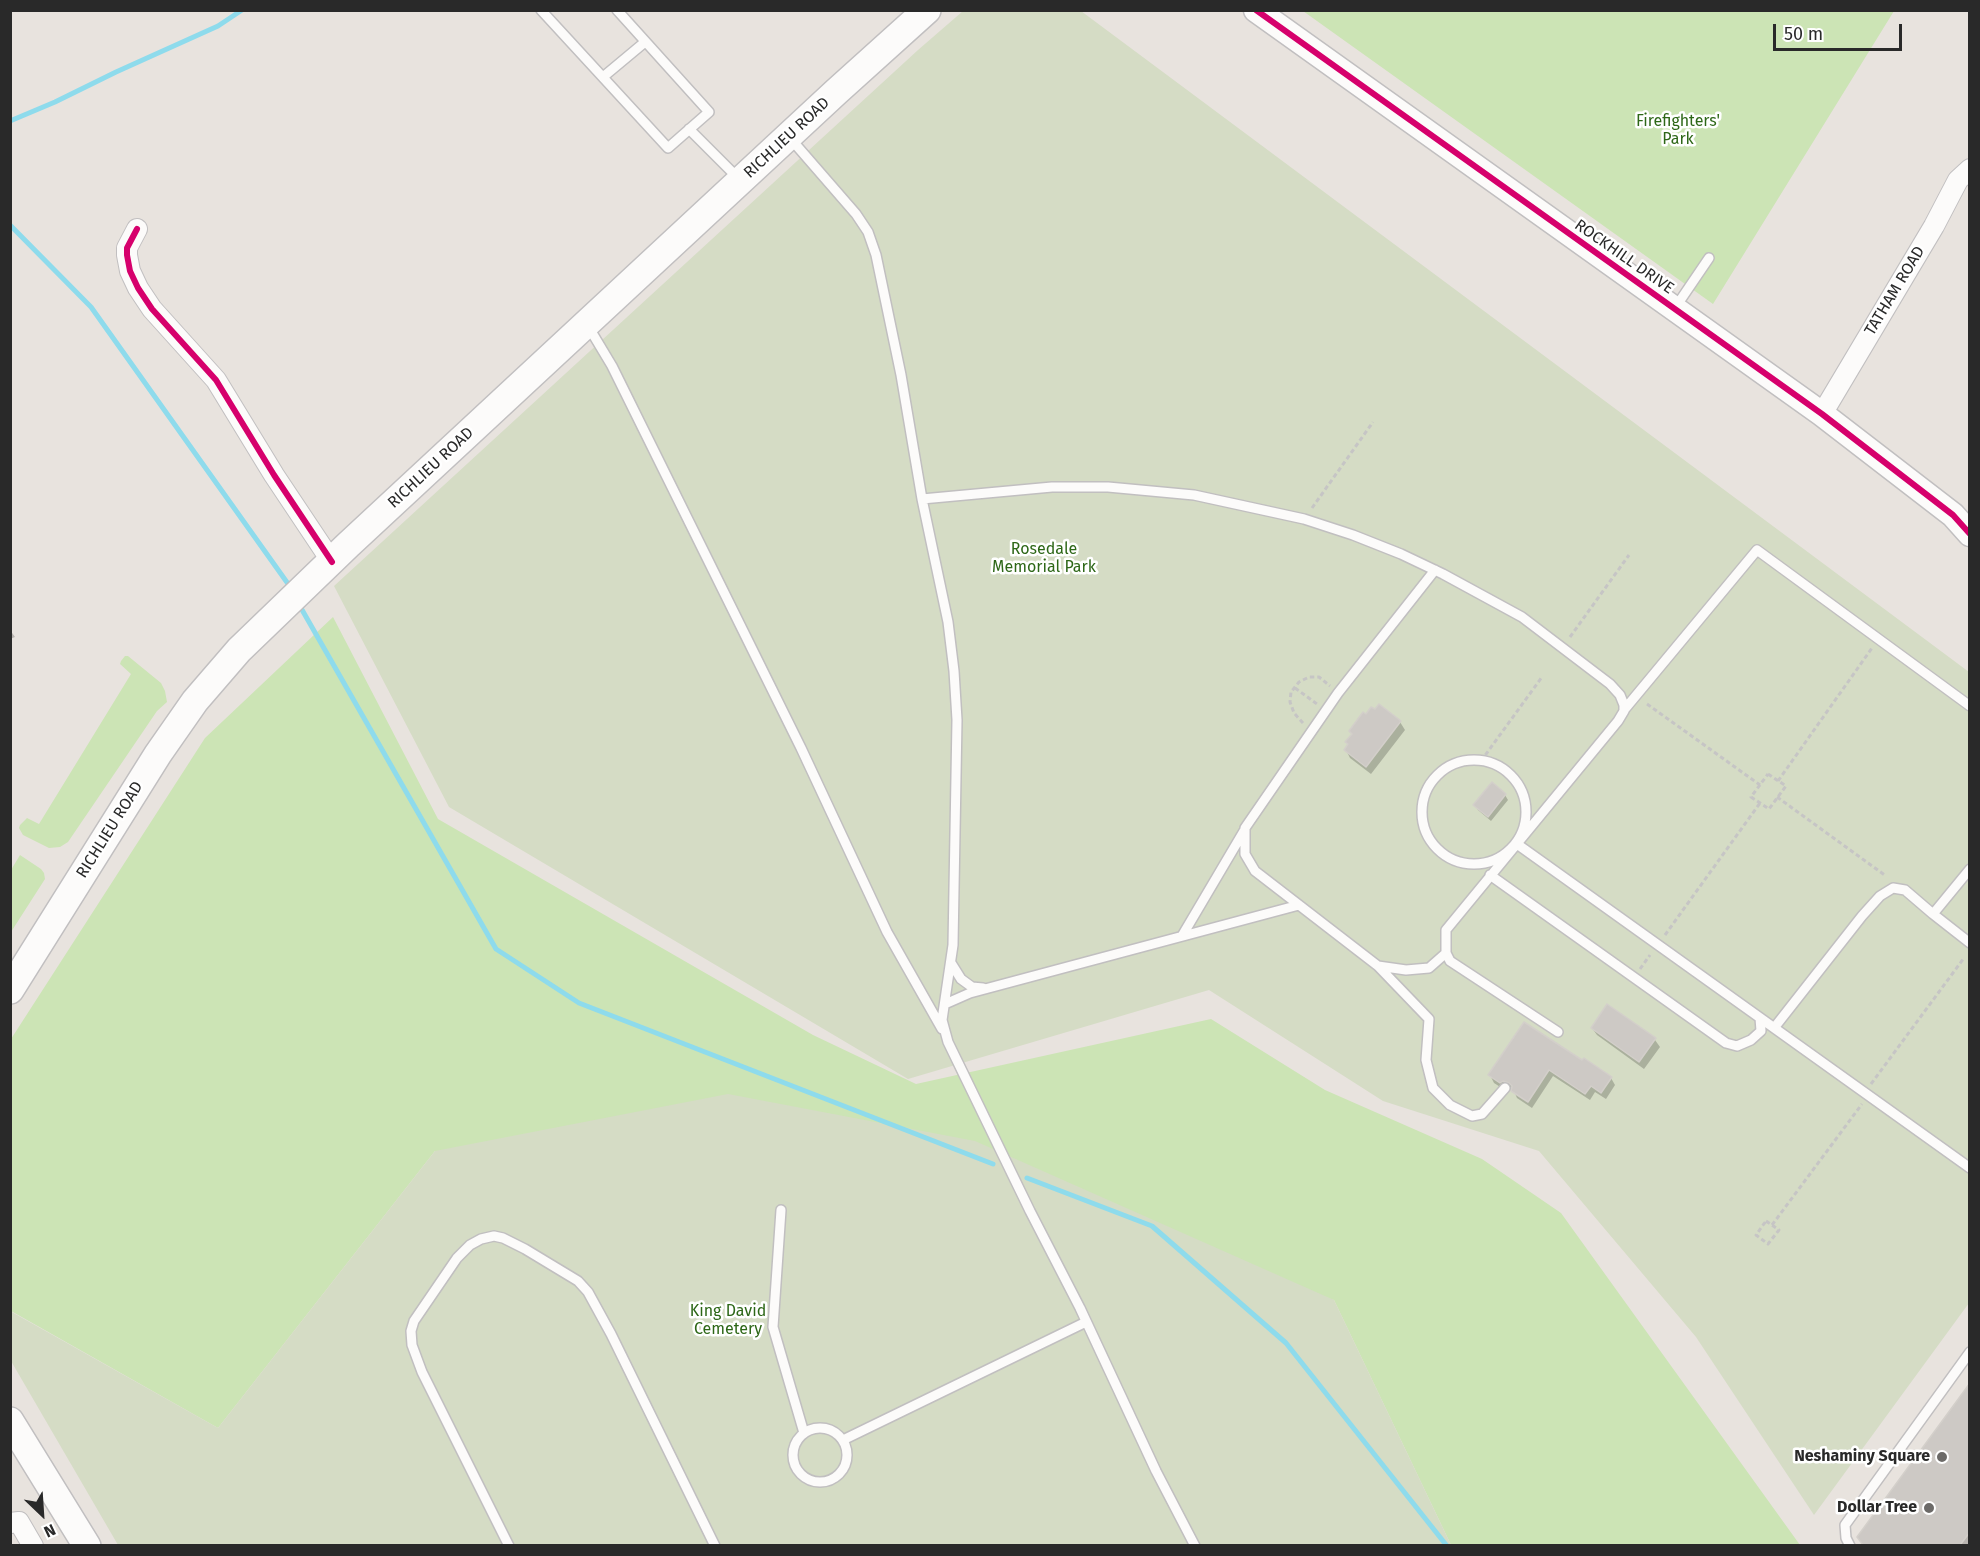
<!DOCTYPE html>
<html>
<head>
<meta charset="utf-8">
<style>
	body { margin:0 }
	#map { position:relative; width:1980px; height:1556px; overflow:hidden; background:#e8e3de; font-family:"Fira Sans",sans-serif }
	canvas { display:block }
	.frame { position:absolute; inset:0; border:12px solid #292929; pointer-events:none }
	.north { position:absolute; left:12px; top:1484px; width:60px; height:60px; -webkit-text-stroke:4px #fff; paint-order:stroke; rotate:155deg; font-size:16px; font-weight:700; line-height:24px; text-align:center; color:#292929 }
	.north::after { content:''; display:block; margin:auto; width:21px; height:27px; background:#292929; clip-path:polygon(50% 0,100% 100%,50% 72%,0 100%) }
	.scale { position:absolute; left:1773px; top:24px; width:129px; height:27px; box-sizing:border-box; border:3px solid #292929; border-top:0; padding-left:8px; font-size:18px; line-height:21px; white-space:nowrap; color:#292929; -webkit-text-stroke:4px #fff; paint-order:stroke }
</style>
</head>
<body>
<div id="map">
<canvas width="1980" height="1556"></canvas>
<div class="frame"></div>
<div class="north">N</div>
<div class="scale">50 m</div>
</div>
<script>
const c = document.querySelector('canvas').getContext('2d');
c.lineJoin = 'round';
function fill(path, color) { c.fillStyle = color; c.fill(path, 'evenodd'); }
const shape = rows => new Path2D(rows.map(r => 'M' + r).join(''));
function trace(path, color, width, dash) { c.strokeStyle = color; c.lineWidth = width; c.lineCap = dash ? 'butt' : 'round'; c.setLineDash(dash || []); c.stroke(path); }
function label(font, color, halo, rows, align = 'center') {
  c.font = font + ' "Fira Sans",sans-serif'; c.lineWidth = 5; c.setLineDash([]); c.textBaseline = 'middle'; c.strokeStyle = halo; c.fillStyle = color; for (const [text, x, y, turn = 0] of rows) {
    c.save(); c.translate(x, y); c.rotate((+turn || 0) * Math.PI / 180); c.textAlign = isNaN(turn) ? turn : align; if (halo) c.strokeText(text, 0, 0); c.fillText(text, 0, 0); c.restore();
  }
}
const green = shape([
	[1303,11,1894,11,1713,304],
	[333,617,438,819,813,1035,916,1084,1211,1019,1325,1090,1482,1159,1561,1213,1800,1545,1451,1545,1334,1300,435,1151,218,1428,11,1311,11,1039,205,738],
	[125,656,128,656,161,683,165,691,167,702,157,711,68,842,60,847,49,848,23,835,19,828,20,825,27,818,39,824,131,674,120,664,121,661],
	[20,855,41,869,44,873,45,879,11,932,11,870]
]);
const cemetery = shape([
	[963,11,1081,11,1969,672,1969,1303,1814,1515,1696,1337,1539,1151,1383,1101,1209,990,908,1079,449,807,334,586,918,50],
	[728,1094,975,1141,1334,1300,1451,1545,118,1545,11,1361,10,1311,218,1428,435,1151]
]);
const shadow = shape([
	[10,630,15,637,10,639],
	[1379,706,1400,722,1405,730,1371,774,1350,758,1346,750,1349,746,1347,742,1352,735,1350,732],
	[1505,795,1508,800,1491,821,1478,810,1475,805],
	[1608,1006,1655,1040,1660,1047,1644,1069,1597,1035,1592,1028],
	[1524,1024,1611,1078,1615,1085,1606,1099,1595,1092,1590,1100,1553,1076,1532,1108,1517,1098,1513,1089,1505,1090,1494,1083,1490,1075],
	[1970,1385,1970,1545,1864,1546,1859,1537]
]);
const stream = shape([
	[10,121,55,102,116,72,218,26,242,10],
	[10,225,91,307,291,588],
	[301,608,496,949,579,1003,993,1164],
	[1027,1178,1152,1226,1286,1343,1447,1546]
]);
const building = shape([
	[1379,704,1401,721,1366,767,1344,750,1348,744,1345,742,1352,734,1349,731,1363,712,1366,714,1371,707,1375,709,1379,704],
	[1492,782,1506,794,1488,817,1473,805,1492,782],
	[1607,1004,1656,1038,1639,1062,1591,1028,1607,1004],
	[1524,1022,1582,1060,1584,1058,1612,1077,1601,1093,1591,1086,1585,1094,1549,1070,1528,1102,1511,1091,1512,1086,1509,1083,1503,1081,1500,1083,1488,1075,1524,1022],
	[1970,1383,1970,1532,1960,1545,1863,1545,1857,1537,1970,1383]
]);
const path = shape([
	[1312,508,1373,422],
	[1570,637,1629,555],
	[1295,688,1317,704],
	[1647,704,1760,785],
	[1303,723,1294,713,1290,702,1291,692,1299,682,1309,677,1319,677,1330,686],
	[1481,761,1542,677],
	[1768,774,1786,786,1769,809,1751,797,1768,774],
	[1778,781,1872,648],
	[1777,797,1886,876],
	[1665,935,1760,803],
	[1640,969,1650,955],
	[1871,1084,1964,958],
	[1766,1221,1779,1230,1768,1244,1756,1235,1766,1221],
	[1772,1225,1862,1104]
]);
const service = shape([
	[541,10,668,148,709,112,617,10],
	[603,77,645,42],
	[689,129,739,179],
	[790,138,856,214,868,232,876,255,901,375,922,499,948,622,954,671,957,720,953,945,942,1020,948,1042,1030,1211,1080,1308,1156,1471,1195,1546],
	[1675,308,1709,258],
	[588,326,612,366,801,748,887,932,942,1029],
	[922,499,1052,487,1108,487,1194,495,1304,519,1353,535,1401,554,1443,574,1522,617,1610,684,1620,695,1624,705,1624,711,1618,721,1446,930,1446,953,1450,961,1558,1032],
	[1435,570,1338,693,1245,828,1245,854,1255,871,1378,966,1406,970,1429,968,1446,953],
	[1624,710,1757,550,1970,706],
	'1422 812a52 52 0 1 1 104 0a52 52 0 1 1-104 0Z',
	[1517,844,1970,1168],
	[1970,869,1933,914,1970,943],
	[1490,875,1726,1043,1737,1046,1751,1040,1761,1031,1760,1018],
	[1182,936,1244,831],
	[951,963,961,979,972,987,983,988],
	[1378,966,1429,1019,1426,1060,1433,1088,1450,1105,1472,1116,1482,1114,1505,1088],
	[945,1004,970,993,1299,905],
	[1774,1028,1862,916,1880,896,1893,888,1905,890,1933,914],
	[781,1210,773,1327,804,1433],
	'793 1455a27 27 0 1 1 54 0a27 27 0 1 1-54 0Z',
	[843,1440,1086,1322],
	[509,1546,422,1372,412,1345,411,1331,414,1321,457,1258,470,1245,481,1239,494,1236,503,1238,525,1249,578,1281,588,1292,611,1334,715,1546],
	[1850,1546,1846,1538,1845,1525,1970,1352]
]);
const minor = shape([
	[137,229,127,248,127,255,130,271,138,288,152,309,216,380,274,475,332,562],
	[1822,414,1934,226,1958,180,1970,169],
	[10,1523,19,1522,33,1546]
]);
const tertiary = shape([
	[1256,10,1822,414,1953,515,1970,534]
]);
const secondary = shape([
	[10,990,158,754,195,701,239,650,348,545,836,92,927,10],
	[10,1421,87,1546]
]);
const cycleway = shape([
	[1256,10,1822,414,1953,515,1970,534],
	[137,229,127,248,127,255,130,271,138,288,152,309,216,380,274,475,332,562]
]);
const markers = [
	[1942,1457,6,"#6c6a68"],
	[1929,1508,6,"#6c6a68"]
];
const parkNames = [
	["Firefighters'",1678,122],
	["Park",1678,140],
	["Rosedale",1044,550],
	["Memorial Park",1044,568],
	["King David",728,1312],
	["Cemetery",728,1330]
];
const streetNames = [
	["RICHLIEU ROAD",787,138,-43],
	["ROCKHILL DRIVE",1624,257,35],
	["TATHAM ROAD",1895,291,-59],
	["RICHLIEU ROAD",431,468,-43],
	["RICHLIEU ROAD",110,830,-58]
];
const poiNames = [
	["Neshaminy Square",1930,1457],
	["Dollar Tree",1917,1508]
];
fill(green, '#cce4b5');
fill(cemetery, '#d5dcc5');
fill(shadow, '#0003');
trace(stream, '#8edbec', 5);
fill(building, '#cdc9c5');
trace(building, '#d3cfca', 1.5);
trace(service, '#c1bfc0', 12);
trace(minor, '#c1bfc0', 22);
trace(tertiary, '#c1bfc0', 27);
trace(secondary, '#c1bfc0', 30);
trace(path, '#c6c5c5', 3, [4.5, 3]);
trace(service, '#fcfbfa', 9);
trace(minor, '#fcfbfa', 20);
trace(tertiary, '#fcfbfa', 24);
trace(secondary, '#fcfbfa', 27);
trace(cycleway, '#d6006c', 6);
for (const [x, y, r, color] of markers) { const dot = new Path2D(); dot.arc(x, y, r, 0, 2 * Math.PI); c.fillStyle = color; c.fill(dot); trace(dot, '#fff', 2); }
label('16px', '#2d6717', '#fff', parkNames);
label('16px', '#292929', '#fff', streetNames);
label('bold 16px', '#292929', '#fff', poiNames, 'right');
</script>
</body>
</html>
